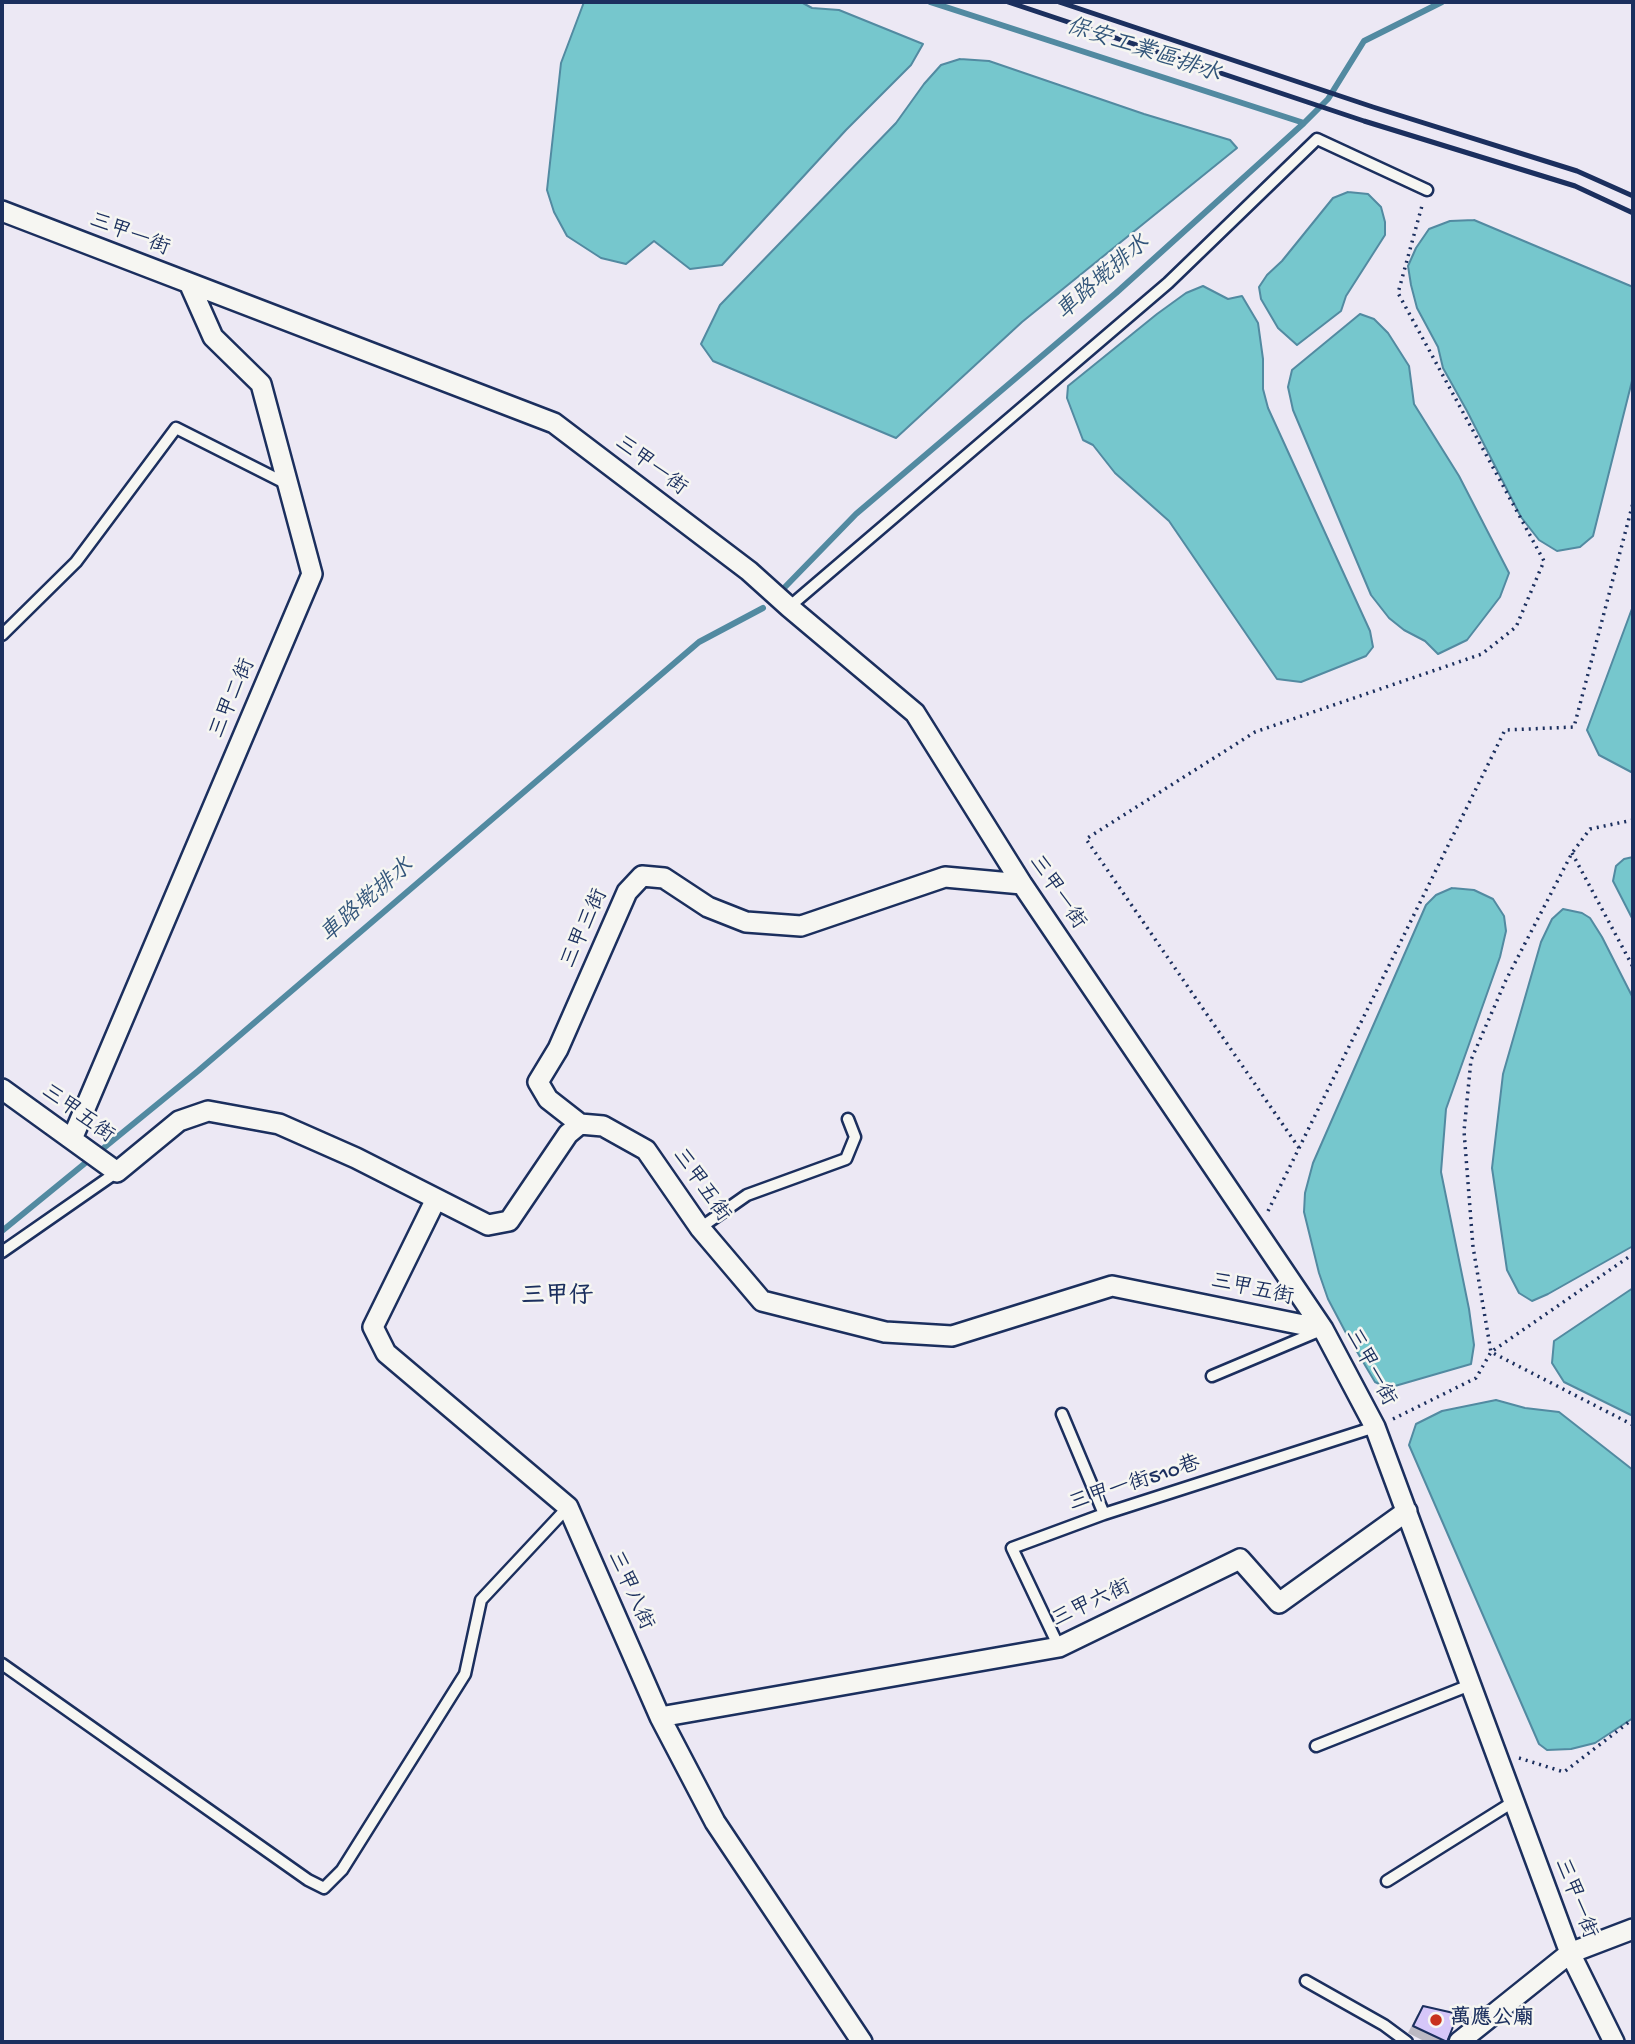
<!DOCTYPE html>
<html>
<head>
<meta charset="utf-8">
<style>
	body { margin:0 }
	#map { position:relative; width:1635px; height:2044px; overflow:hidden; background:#ece8f4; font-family:"Gochi Hand",sans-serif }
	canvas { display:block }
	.frame { position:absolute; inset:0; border:4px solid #1b2f5e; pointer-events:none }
</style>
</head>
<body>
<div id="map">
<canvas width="1635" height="2044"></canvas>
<div class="frame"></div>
</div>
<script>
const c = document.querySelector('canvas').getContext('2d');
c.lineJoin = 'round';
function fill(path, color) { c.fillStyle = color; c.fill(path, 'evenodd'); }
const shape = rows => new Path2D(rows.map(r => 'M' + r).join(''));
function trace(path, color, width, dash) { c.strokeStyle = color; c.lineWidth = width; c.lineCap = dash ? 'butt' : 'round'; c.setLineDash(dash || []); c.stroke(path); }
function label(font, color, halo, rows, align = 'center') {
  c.font = font + ' "Gochi Hand","LXGW WenKai TC",sans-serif'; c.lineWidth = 5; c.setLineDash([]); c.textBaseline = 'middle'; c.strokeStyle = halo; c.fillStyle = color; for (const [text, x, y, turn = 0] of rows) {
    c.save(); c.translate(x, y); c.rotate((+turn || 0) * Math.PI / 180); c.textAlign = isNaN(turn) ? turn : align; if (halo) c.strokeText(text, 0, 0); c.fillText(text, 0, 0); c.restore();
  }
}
const water = shape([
	[584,2,801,2,812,8,839,10,923,44,911,65,846,130,722,265,690,269,654,241,626,264,601,258,567,236,554,212,547,190,561,63,584,2],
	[960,59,989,61,1144,114,1230,140,1237,148,1022,322,896,438,713,361,701,344,720,305,896,123,924,84,941,65,960,59],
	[1348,192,1368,194,1381,207,1385,222,1385,235,1346,296,1341,311,1297,345,1278,328,1261,299,1259,287,1267,275,1282,261,1333,198,1348,192],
	[1474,220,1633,287,1633,377,1593,536,1580,547,1557,551,1539,540,1521,517,1467,411,1443,368,1438,347,1417,308,1411,285,1408,266,1416,248,1429,229,1450,221,1474,220],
	[1203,286,1228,299,1242,296,1258,323,1263,359,1263,389,1268,408,1370,631,1373,647,1366,656,1301,682,1277,679,1169,521,1115,473,1093,445,1083,440,1067,398,1068,386,1157,314,1186,293,1203,286],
	[1360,314,1374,319,1388,333,1409,366,1414,404,1459,476,1509,573,1500,597,1467,640,1438,654,1425,641,1404,630,1389,618,1371,595,1293,410,1288,387,1292,370,1360,314],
	[1633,606,1633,773,1599,755,1587,730,1633,606],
	[1633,857,1633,920,1613,881,1616,866,1624,859,1633,857],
	[1452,888,1474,890,1493,899,1504,916,1506,931,1500,957,1446,1109,1441,1172,1469,1309,1474,1345,1471,1364,1388,1388,1375,1382,1346,1333,1328,1299,1319,1273,1304,1212,1305,1193,1313,1163,1426,905,1436,895,1452,888],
	[1563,909,1582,913,1590,918,1602,937,1633,998,1633,1246,1548,1294,1532,1301,1519,1293,1507,1270,1492,1168,1503,1074,1541,942,1552,919,1563,909],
	[1633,1288,1633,1416,1564,1382,1552,1363,1554,1341,1633,1288],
	[1496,1400,1525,1408,1559,1412,1633,1470,1633,1718,1595,1743,1571,1749,1547,1750,1539,1744,1409,1445,1416,1424,1442,1411,1496,1400]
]);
const shadow = shape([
	[1424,2008,1455,2016,1445,2042,1426,2042,1408,2033,1417,2015]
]);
const stream = shape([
	[930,2,1304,123],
	[785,587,856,514,1116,293,1304,123,1328,99,1364,41,1442,2],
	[2,1231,198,1071,699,642,763,608]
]);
const building = shape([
	[1423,2006,1458,2014,1447,2042,1413,2026,1423,2006]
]);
const path = shape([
	[1633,820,1590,829,1572,853,1506,980,1471,1060,1464,1131,1473,1247,1491,1352,1633,1425],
	[1572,853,1633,967],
	[1299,1148,1086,839,1255,732,1482,654,1516,627,1544,561,1398,293,1423,202],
	[1268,1211,1505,730,1574,727,1633,503],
	[1393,1419,1476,1378,1491,1352,1633,1254],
	[1519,1758,1564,1772,1633,1719]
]);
const lane = shape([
	[789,607,1168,283,1317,139,1427,190],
	[2,635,76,562,176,428,287,484],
	[700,1228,747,1195,846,1159,855,1137,848,1119],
	[2,1252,117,1172],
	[1212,1376,1319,1331],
	[1062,1414,1104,1514],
	[1059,1647,1012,1548,1104,1514,1375,1427],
	[2,1664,308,1880,324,1888,342,1870,465,1674,481,1600,568,1507],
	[1316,1746,1470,1685],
	[1387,1881,1513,1802],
	[1306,1981,1384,2025,1407,2042]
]);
const street = shape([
	[2,211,554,423,749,571,789,607,915,713,1022,884,1323,1329,1375,1427,1570,1953,1614,2042],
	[2,1089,117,1172,179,1121,208,1111,279,1124,356,1158,488,1225,509,1221,568,1134,580,1124,603,1126,646,1150,700,1228,762,1301,885,1332,952,1336,1112,1286,1323,1329],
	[580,1124,548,1099,538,1082,558,1049,627,892,642,876,664,878,708,907,746,922,801,926,945,877,1022,884],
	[72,1139,312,574,261,384,213,337,189,283],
	[436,1199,373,1327,386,1353,568,1507,660,1717,715,1822,862,2042],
	[660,1717,1059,1647,1240,1559,1279,1603,1407,1511],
	[1459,2042,1570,1953,1633,1929]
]);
const rail = shape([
	[1008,2,1364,121,1575,186,1633,213],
	[1059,2,1373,107,1577,171,1633,196]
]);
const markers = [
	[1436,2020,7,"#c8321e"]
];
const streetNames = [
	["三甲一街",129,236,21],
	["三甲一街",650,467,37],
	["三甲二街",234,699,-67],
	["三甲一街",1056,893,56],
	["三甲三街",586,929,-66],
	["三甲五街",77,1115,36],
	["三甲五街",700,1186,55],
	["三甲五街",1252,1291,12],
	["三甲一街",1369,1368,62],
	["三甲一街510巷",1135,1485,-18],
	["三甲八街",629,1591,66],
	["三甲六街",1092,1605,-25],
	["三甲一街",1574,1899,69]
];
const poiNames = [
	["萬應公廟",1450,2020]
];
const waterNames = [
	["保安工業區排水",1143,52,18],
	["車路墘排水",1104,279,-41],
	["車路墘排水",368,902,-41]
];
const quarterNames = [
	["三甲仔",557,1298]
];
fill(water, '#76c7cd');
trace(water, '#528aa1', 2);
fill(shadow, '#0003');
trace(stream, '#528aa1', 6);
fill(building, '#d6c7f9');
trace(building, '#1b2f5e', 2);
trace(lane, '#1b2f5e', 15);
trace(street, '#1b2f5e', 24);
trace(path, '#1b2f5e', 3.5, [2, 5]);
trace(lane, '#f6f6f2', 10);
trace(street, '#f6f6f2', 19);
trace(rail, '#1b2f5e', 5);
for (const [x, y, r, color] of markers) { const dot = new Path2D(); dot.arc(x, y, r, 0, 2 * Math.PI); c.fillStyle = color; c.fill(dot); trace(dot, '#f6f6f2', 2.5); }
label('21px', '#1b2f5e', '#f6f6f2', streetNames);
label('bold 21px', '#1b2f5e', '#f6f6f2', poiNames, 'left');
label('italic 23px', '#32557a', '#f6f6f2', waterNames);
label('bold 24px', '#1b2f5e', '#f6f6f2', quarterNames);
</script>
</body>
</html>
